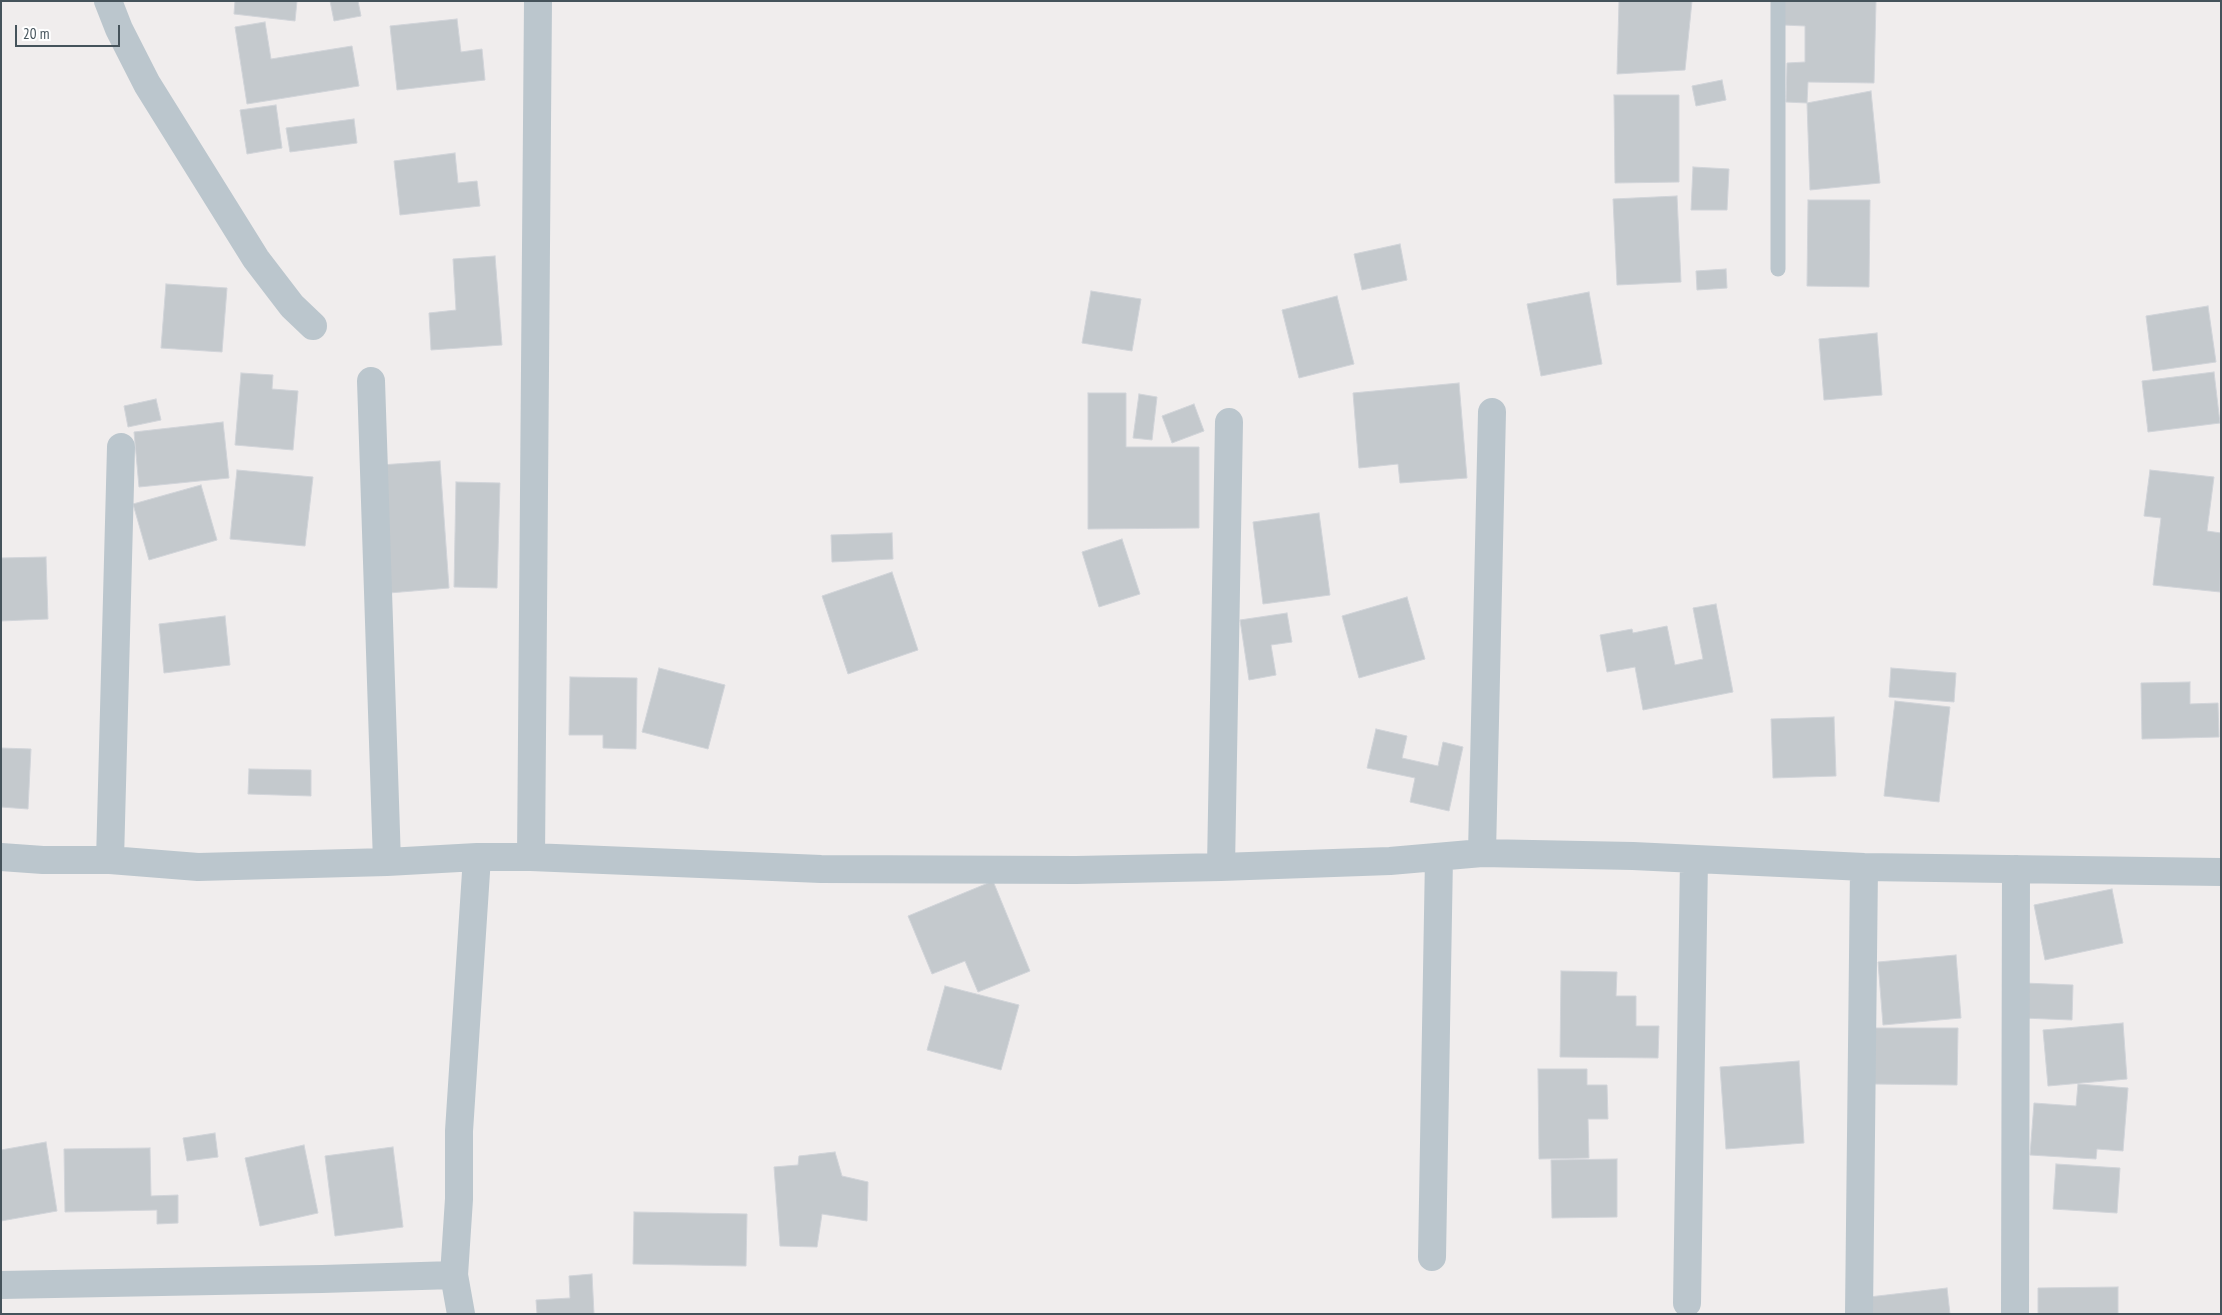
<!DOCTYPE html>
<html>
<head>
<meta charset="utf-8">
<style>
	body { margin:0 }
	#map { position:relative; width:2222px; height:1315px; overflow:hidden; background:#f0eded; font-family:"PT Sans Narrow",sans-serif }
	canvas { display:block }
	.frame { position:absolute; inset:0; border:2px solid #45535b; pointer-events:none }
	.scale { position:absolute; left:15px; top:25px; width:105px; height:22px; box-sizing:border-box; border:2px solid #45535b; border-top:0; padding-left:6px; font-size:15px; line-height:18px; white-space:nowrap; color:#45535b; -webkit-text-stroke:4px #fff; paint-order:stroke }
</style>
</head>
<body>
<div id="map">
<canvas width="2222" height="1315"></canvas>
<div class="frame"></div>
<div class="scale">20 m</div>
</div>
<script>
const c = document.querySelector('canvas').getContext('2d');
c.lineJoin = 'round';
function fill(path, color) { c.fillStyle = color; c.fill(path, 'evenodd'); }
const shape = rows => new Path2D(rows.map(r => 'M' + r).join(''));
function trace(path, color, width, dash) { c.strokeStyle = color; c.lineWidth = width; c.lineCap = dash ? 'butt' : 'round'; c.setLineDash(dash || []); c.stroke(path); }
const building = shape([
	[235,1,297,1,295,21,234,14,235,1],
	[330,1,358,1,361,16,334,21,330,1],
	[1619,1,1692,1,1685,70,1617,74,1619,1],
	[1784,1,1876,1,1874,83,1808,82,1807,103,1786,102,1787,63,1805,62,1805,26,1784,25,1784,1],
	[457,19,461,52,482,49,485,80,397,90,390,26,457,19],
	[265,22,271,59,352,46,359,86,247,104,235,27,265,22],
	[1722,80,1726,100,1696,106,1692,86,1722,80],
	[1871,91,1880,183,1810,190,1807,103,1871,91],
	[1614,95,1679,95,1679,182,1615,183,1614,95],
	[276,105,282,148,247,154,240,110,276,105],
	[354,119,357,143,290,152,286,128,354,119],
	[455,153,458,183,477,181,480,206,400,215,394,161,455,153],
	[1693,167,1729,169,1727,210,1691,210,1693,167],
	[1677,196,1681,282,1617,285,1613,199,1677,196],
	[1808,200,1870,200,1869,287,1807,286,1808,200],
	[1400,244,1407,280,1362,290,1354,254,1400,244],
	[495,256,502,345,431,350,429,313,456,310,453,259,495,256],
	[1726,269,1727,288,1697,290,1696,271,1726,269],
	[166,284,227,288,222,352,161,348,166,284],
	[1091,291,1141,299,1132,351,1082,343,1091,291],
	[1589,292,1602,364,1541,376,1527,304,1589,292],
	[1337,296,1354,364,1299,378,1282,310,1337,296],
	[2208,306,2216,362,2153,371,2146,316,2208,306],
	[1877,333,1882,395,1824,400,1819,339,1877,333],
	[2214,372,2220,423,2148,432,2142,381,2214,372],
	[241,373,273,375,272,389,298,391,293,450,235,445,241,373],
	[1459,383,1467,478,1400,483,1398,464,1359,468,1353,393,1459,383],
	[1088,393,1126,393,1126,447,1199,447,1199,528,1088,529,1088,393],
	[1139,394,1157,397,1152,440,1133,438,1139,394],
	[156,399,161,420,128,427,124,406,156,399],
	[1194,404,1204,431,1172,443,1162,416,1194,404],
	[223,422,229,478,139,487,134,432,223,422],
	[440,461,449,588,389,593,380,465,440,461],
	[237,470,313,477,305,546,230,539,237,470],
	[2150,470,2214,477,2207,531,2221,533,2220,592,2153,585,2161,518,2144,516,2150,470],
	[456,482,500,483,497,588,454,587,456,482],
	[201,485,217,540,149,560,133,504,201,485],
	[1319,513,1330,595,1263,604,1253,522,1319,513],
	[892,533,893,559,832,562,831,535,892,533],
	[1122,539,1140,594,1099,607,1082,552,1122,539],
	[46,557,48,619,1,621,1,558,46,557],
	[892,572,918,650,848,674,822,596,892,572],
	[1407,597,1425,659,1359,678,1342,616,1407,597],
	[1716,604,1733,692,1643,710,1635,667,1607,672,1600,635,1632,629,1633,633,1667,626,1675,665,1703,659,1693,608,1716,604],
	[1287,613,1292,642,1271,645,1276,675,1249,680,1240,620,1287,613],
	[225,616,230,665,164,673,159,624,225,616],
	[659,668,725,685,708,749,642,732,659,668],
	[1891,668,1956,673,1954,702,1889,697,1891,668],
	[570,677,637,678,636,749,603,748,603,735,569,735,570,677],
	[2190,682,2190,704,2218,703,2219,737,2142,739,2141,683,2190,682],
	[1895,701,1950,707,1939,802,1884,796,1895,701],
	[1834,717,1836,776,1773,778,1771,719,1834,717],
	[1376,729,1407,736,1402,758,1438,766,1443,742,1463,747,1449,811,1410,802,1415,778,1367,768,1376,729],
	[1,748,31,749,28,809,1,807,1,748],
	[249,769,311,770,311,796,248,794,249,769],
	[993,881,1030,971,978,992,965,961,932,974,908,916,993,881],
	[2112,889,2123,943,2045,960,2034,905,2112,889],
	[1956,955,1961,1018,1883,1025,1878,962,1956,955],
	[1561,971,1617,972,1616,996,1636,996,1636,1026,1659,1026,1658,1058,1560,1057,1561,971],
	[2024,983,2073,985,2072,1020,2023,1018,2024,983],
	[945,986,1019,1005,1001,1070,927,1050,945,986],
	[2123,1023,2127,1079,2048,1086,2043,1030,2123,1023],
	[1873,1028,1958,1028,1957,1085,1873,1084,1873,1028],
	[1799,1061,1804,1143,1726,1149,1720,1067,1799,1061],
	[1538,1069,1587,1069,1587,1085,1607,1085,1608,1119,1588,1119,1589,1158,1539,1159,1538,1069],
	[2078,1084,2128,1088,2123,1151,2097,1149,2096,1159,2030,1155,2034,1103,2076,1106,2078,1084],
	[215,1133,218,1157,187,1161,183,1138,215,1133],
	[46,1142,57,1211,1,1221,1,1150,46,1142],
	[304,1145,318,1213,260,1226,245,1158,304,1145],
	[393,1147,403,1227,335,1236,325,1156,393,1147],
	[150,1148,151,1196,178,1195,178,1223,157,1224,157,1210,65,1212,64,1149,150,1148],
	[835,1152,842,1176,868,1182,867,1221,822,1214,817,1247,780,1246,774,1167,798,1165,799,1156,835,1152],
	[1617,1159,1617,1217,1552,1218,1551,1160,1617,1159],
	[2056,1164,2120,1168,2117,1213,2053,1209,2056,1164],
	[634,1212,747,1214,746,1266,633,1264,634,1212],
	[592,1274,594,1314,537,1314,536,1300,570,1298,569,1276,592,1274],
	[2118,1287,2118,1314,2038,1314,2038,1288,2118,1287],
	[1947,1288,1950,1314,1871,1314,1869,1297,1947,1288]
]);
const lane = shape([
	[1778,269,1778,1]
]);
const street = shape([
	[108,1,119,29,147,84,256,259,292,306,313,326],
	[371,381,387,862],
	[1482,853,1492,412],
	[1,857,43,860,110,860,198,867,387,862,477,857,531,857,821,869,1076,870,1221,867,1390,861,1482,853,1633,856,1864,867,2221,872],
	[531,857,538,1],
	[110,860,121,447],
	[1221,867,1229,422],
	[1432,1257,1439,857],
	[1,1285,322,1279,454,1275],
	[1687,1303,1694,859],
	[461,1314,454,1275,459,1199,459,1131,477,857],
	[1859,1314,1864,867],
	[2015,1314,2016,869]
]);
fill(building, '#c4c9cd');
trace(building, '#d1d4d9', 1);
trace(lane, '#bbc6cd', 15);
trace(street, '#bbc6cd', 28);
</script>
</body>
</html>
